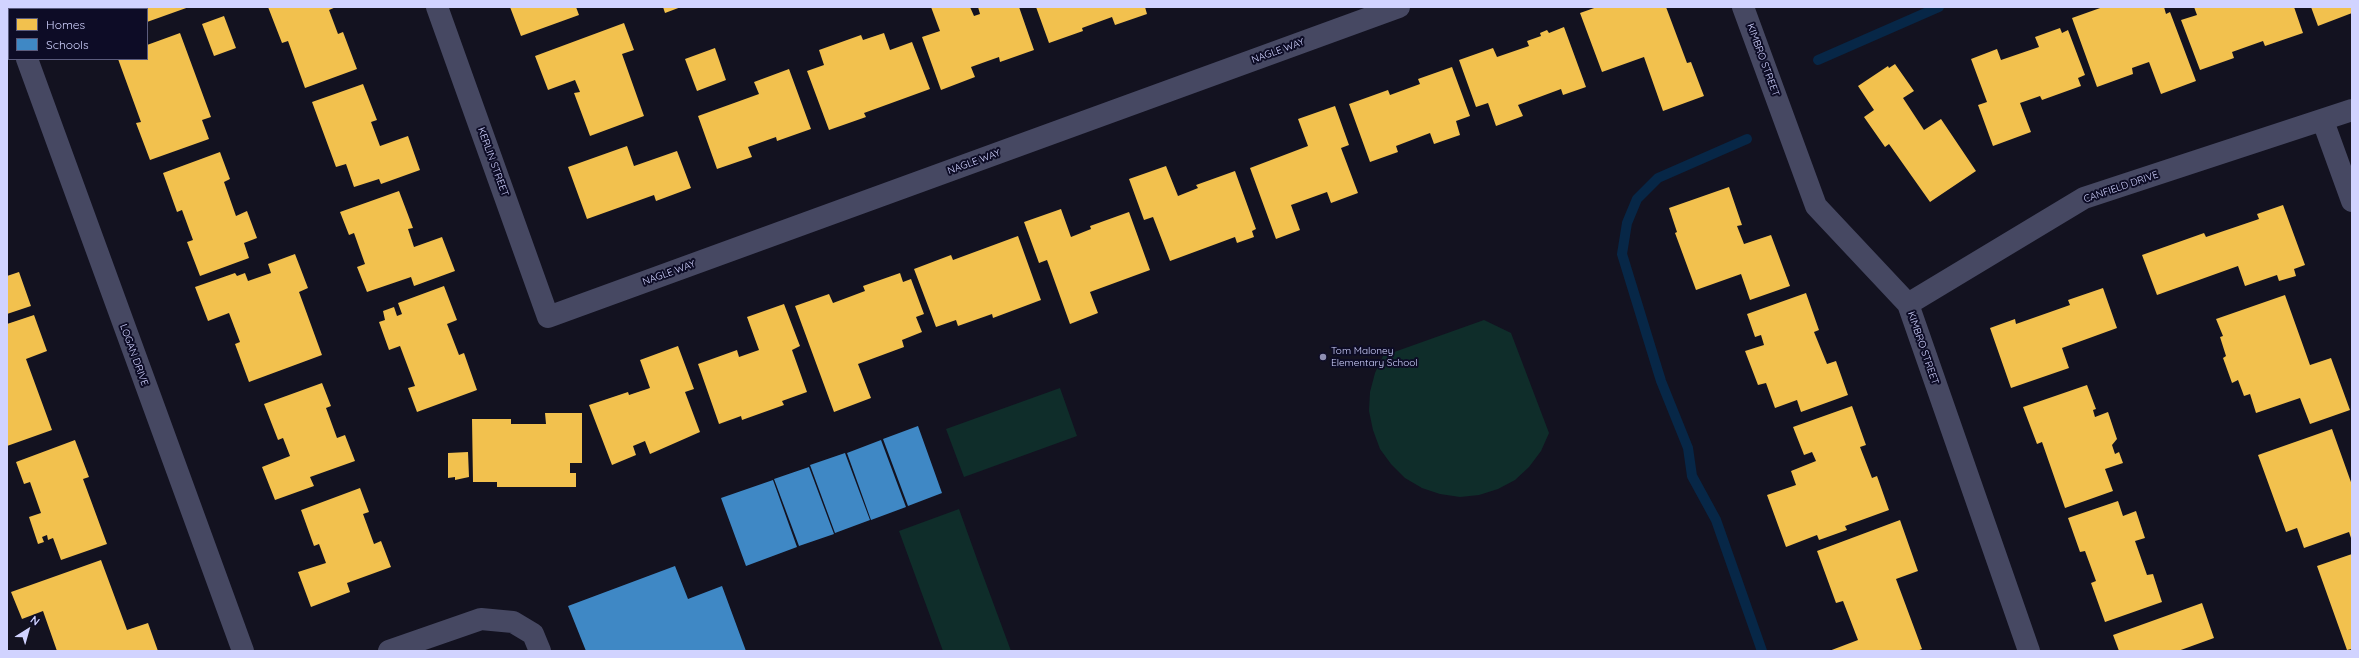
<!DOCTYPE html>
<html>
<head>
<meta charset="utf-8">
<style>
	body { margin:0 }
	#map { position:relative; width:2359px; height:658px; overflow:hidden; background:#131220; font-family:Quicksand,sans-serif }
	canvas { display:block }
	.frame { position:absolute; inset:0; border:8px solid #d1d3ff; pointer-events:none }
	.legend { position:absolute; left:8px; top:8px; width:140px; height:52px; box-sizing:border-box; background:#0d0c26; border:1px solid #5b5c7d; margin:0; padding:5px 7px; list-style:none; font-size:12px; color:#d1d3ff }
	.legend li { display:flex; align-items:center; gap:8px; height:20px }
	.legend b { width:20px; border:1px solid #5b5c7d }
	.north { position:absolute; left:8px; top:610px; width:40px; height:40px; -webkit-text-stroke:3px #0d0c26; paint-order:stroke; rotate:37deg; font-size:11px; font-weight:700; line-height:16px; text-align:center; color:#d1d3ff }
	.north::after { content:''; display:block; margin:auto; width:14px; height:18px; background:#d1d3ff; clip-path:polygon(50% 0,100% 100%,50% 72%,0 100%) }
</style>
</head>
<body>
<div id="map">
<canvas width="2359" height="658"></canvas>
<div class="frame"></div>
<ul class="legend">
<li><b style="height:11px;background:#f2c14e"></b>Homes</li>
<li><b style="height:11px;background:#3f88c5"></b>Schools</li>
</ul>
<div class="north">N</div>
</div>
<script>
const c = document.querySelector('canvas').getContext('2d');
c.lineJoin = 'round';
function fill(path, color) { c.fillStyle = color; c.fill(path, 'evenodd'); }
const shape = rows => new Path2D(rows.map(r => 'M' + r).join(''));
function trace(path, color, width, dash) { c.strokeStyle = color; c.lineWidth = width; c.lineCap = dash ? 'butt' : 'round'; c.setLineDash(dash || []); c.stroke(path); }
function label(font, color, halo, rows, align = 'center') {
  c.font = font + ' Quicksand,sans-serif'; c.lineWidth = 4; c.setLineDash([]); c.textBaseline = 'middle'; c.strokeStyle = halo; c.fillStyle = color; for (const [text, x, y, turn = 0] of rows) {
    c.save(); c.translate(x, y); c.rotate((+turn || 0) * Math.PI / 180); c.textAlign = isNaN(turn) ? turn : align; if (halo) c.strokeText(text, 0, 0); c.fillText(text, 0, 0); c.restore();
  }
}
const green = shape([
	[1484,320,1511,333,1549,433,1541,451,1529,467,1515,480,1498,489,1479,495,1460,497,1440,494,1422,488,1405,478,1391,464,1380,449,1373,430,1369,411,1370,392,1375,373,1383,356],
	[1060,388,1077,436,964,477,946,429],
	[959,509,978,562,1011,651,943,651,918,583,899,531]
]);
const homes = shape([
	[118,7,189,7,147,22,147,9,115,9],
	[268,7,336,7,329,10,338,34,343,32,357,69,305,88,288,41,282,43],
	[510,7,576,7,579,15,521,36],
	[663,7,681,7,665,13],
	[931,7,970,7,974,16,980,14,978,7,1019,7,1034,50,1000,62,999,57,971,67,975,77,941,90,922,37,940,31],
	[1036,7,1145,7,1147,14,1115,25,1112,17,1082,28,1083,31,1049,43],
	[1597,7,1666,7,1687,63,1691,62,1704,96,1663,111,1644,57,1602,72,1580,13],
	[2103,7,2164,7,2166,14,2170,12,2196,81,2161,94,2149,62,2132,68,2133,74,2097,87,2072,18],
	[2194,7,2294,7,2303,33,2265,46,2263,41,2232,52,2234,58,2200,70,2181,20,2197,15],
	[2311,7,2352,7,2352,13,2318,26],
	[224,16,236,48,214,56,202,24],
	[624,23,634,50,622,54,644,116,590,136,574,93,580,92,575,80,548,90,535,56],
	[1564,27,1586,87,1563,95,1561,89,1518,105,1523,116,1496,126,1488,103,1476,107,1459,60,1493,48,1497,57,1529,46,1527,41,1541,36,1540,33,1547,30,1549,33],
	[2060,28,2062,33,2068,30,2085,75,2078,78,2081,86,2042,100,2040,96,2020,103,2031,132,1993,146,1978,105,1987,102,1971,59,1997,49,2001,60,2039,47,2035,37],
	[180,33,211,117,202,120,209,139,150,160,136,123,141,122,118,59,147,59,147,45],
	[884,33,890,50,912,42,930,89,864,113,866,117,829,130,807,71,824,65,819,50,861,35,863,40],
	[715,48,726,80,697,91,685,59],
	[1895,64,1914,91,1903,98,1924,130,1941,119,1976,171,1930,202,1889,144,1885,147,1864,117,1874,110,1858,86,1888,66,1889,68],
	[1452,67,1470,116,1456,121,1460,135,1434,144,1430,133,1396,146,1398,152,1370,162,1349,104,1388,90,1390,95,1420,84,1418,79],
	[789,69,811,129,777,141,776,137,748,147,752,157,717,169,698,116,759,94,754,82],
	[363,84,377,120,371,122,380,146,408,136,420,170,381,184,379,179,354,187,346,164,336,167,312,102],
	[1335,106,1349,145,1341,148,1358,193,1331,203,1327,192,1291,205,1300,230,1276,239,1250,168,1308,146,1298,119],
	[627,146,634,166,677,151,691,188,656,201,654,195,587,219,568,167],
	[220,152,230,179,224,182,236,216,247,211,257,238,244,243,249,258,200,276,187,242,193,240,182,210,177,212,163,173],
	[1166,166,1178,196,1198,188,1196,185,1235,171,1256,229,1252,231,1254,237,1237,243,1235,237,1170,261,1153,217,1144,220,1129,179],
	[1729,187,1742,225,1737,226,1744,244,1771,235,1790,286,1750,300,1741,274,1696,290,1675,233,1677,232,1669,208],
	[399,191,413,228,408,229,414,247,442,237,455,271,414,286,411,277,367,292,357,267,365,264,354,233,349,235,340,212],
	[2283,205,2305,265,2294,269,2296,276,2279,281,2277,275,2245,286,2238,266,2157,295,2142,255,2204,233,2206,237,2259,219,2257,214],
	[1061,209,1071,237,1091,229,1090,226,1129,212,1150,270,1090,292,1098,313,1070,324,1047,260,1039,263,1024,222],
	[1018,236,1041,300,993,318,992,314,958,326,956,320,936,327,914,269,951,255,953,260],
	[295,254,308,288,299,292,322,355,249,382,235,344,240,342,229,313,208,321,195,287,235,273,237,276,245,273,248,281,271,273,268,264],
	[19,272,31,306,7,314,7,276],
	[900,273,903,282,911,279,924,314,916,317,922,332,902,340,904,347,858,364,871,398,834,412,795,306,829,294,833,303,865,291,863,286],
	[444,286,457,320,447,324,459,355,464,353,477,390,417,412,408,388,415,386,400,346,389,350,379,322,385,320,383,311,394,307,397,316,402,314,398,303],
	[2103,288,2117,328,2062,348,2069,368,2011,388,1990,328,2015,319,2016,324,2070,305,2068,300],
	[1806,293,1819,330,1814,332,1827,364,1836,361,1848,395,1801,412,1797,400,1775,408,1766,383,1758,385,1745,351,1764,345,1761,335,1755,337,1747,314],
	[2285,295,2310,365,2331,358,2350,410,2310,424,2300,398,2256,413,2250,394,2244,396,2238,380,2232,383,2223,358,2226,356,2220,337,2223,336,2216,319],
	[784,304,800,346,792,350,807,392,782,401,784,405,742,420,741,416,719,424,698,364,737,350,739,357,759,350,747,317],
	[34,315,47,351,26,359,52,430,7,446,7,324],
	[678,346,694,389,685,392,700,432,650,454,645,441,633,446,636,455,612,465,589,405,628,392,629,395,650,388,640,360],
	[322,383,331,406,326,408,337,438,345,435,355,461,310,477,314,486,275,500,262,467,290,456,283,438,278,440,264,404],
	[2087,385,2096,409,2093,410,2095,417,2108,412,2117,439,2112,445,2115,454,2119,452,2123,463,2105,469,2113,491,2065,508,2042,442,2037,444,2023,407],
	[1852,406,1866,445,1860,447,1872,478,1877,476,1889,510,1845,526,1847,530,1819,540,1817,535,1786,547,1767,495,1796,485,1791,471,1816,461,1812,452,1804,455,1793,427],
	[545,413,582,413,582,463,570,463,570,473,576,473,576,487,497,487,497,482,473,482,472,419,511,419,511,424,546,424],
	[2332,429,2352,485,2352,541,2349,532,2304,548,2297,528,2286,532,2258,455],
	[75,440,89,477,83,479,107,544,61,560,53,538,48,540,47,535,42,537,44,542,38,544,29,517,41,513,30,482,24,484,16,462],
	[468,452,469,477,455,480,455,477,448,478,448,453],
	[360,488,369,512,363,514,374,544,381,541,391,567,347,583,350,592,311,607,298,572,326,563,319,544,314,546,301,510],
	[2118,501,2123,516,2136,511,2145,538,2135,541,2147,575,2153,574,2162,602,2105,622,2091,583,2096,581,2085,551,2080,552,2068,518],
	[1900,520,1918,571,1896,579,1922,649,1917,651,1829,651,1858,640,1843,601,1836,603,1817,551],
	[2352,554,2352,649,2347,650,2317,566],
	[101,560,127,630,148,623,158,651,57,651,43,611,22,619,11,592],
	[2202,603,2214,638,2178,651,2119,651,2113,635]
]);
const schools = shape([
	[918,426,942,493,908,506,883,439],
	[881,440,906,507,871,520,847,453],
	[845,453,870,520,835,533,810,465],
	[809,467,834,534,799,546,774,479],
	[773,480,797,547,746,566,721,498],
	[675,566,688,599,722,586,746,651,586,651,568,606]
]);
const stream = shape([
	[1818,60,1939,7],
	[1747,139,1658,178,1637,199,1627,223,1622,254,1661,381,1688,448,1692,476,1716,520,1762,651]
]);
const minor = shape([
	[8,7,9,9],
	[437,7,548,317,1399,7],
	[1743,7,1816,206,1908,304,2029,651],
	[27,59,243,651],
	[2323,121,2352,201],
	[1908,304,2084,198,2352,110],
	[389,651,481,619,513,622,533,634,540,651]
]);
const markers = [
	[1323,357,4,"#8e8fb1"]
];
const streetNames = [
	["NAGLE WAY",1278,51,-20],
	["KIMBRO STREET",1763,60,70],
	["KERLIN STREET",493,162,70],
	["NAGLE WAY",974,162,-20],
	["CANFIELD DRIVE",2121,187,-19],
	["NAGLE WAY",669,273,-20],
	["KIMBRO STREET",1923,348,71],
	["LOGAN DRIVE",134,355,70]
];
const poiNames = [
	["Tom Maloney",1331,351],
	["Elementary School",1331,363]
];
fill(green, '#0f2d2a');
fill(homes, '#f2c14e');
fill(schools, '#3f88c5');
trace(stream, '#072747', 10);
trace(minor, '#464862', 22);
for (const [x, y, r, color] of markers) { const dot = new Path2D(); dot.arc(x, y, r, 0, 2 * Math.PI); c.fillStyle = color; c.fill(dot); trace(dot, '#0d0c26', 1.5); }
label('10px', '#d1d3ff', '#0d0c26', streetNames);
label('10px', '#d1d3ff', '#0d0c26', poiNames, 'left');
</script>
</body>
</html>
